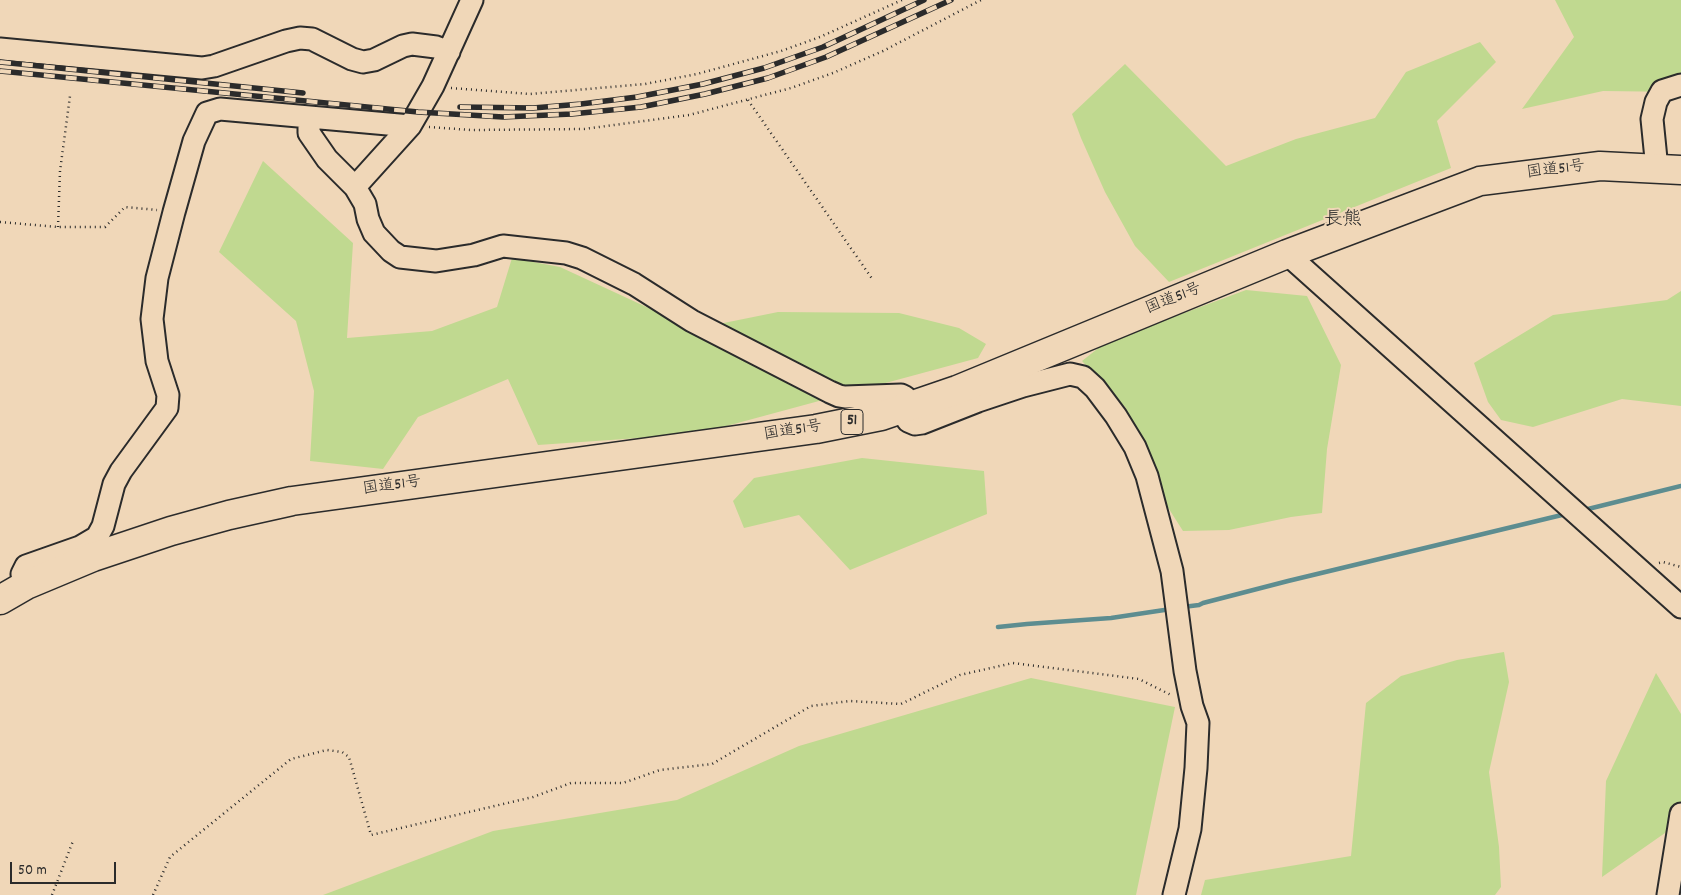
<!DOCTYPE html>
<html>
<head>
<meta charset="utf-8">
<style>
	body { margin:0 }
	#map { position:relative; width:1681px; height:895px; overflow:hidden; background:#f0d7b8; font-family:Dekko,sans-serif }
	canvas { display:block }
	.scale { position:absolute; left:10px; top:862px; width:106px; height:22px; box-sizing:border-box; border:2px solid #2b2b2b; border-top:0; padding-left:6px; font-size:15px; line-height:18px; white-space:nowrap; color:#2b2b2b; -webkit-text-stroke:4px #f0d7b8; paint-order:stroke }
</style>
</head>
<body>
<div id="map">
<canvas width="1681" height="895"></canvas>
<div class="scale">50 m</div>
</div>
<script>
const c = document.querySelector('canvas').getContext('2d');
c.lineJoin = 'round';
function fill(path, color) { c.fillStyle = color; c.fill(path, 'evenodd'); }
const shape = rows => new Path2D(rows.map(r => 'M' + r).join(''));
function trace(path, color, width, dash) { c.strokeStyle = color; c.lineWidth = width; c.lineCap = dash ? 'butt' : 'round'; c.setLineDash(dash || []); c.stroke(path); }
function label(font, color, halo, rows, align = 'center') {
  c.font = font + ' Dekko,"Klee One",sans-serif'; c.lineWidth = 4; c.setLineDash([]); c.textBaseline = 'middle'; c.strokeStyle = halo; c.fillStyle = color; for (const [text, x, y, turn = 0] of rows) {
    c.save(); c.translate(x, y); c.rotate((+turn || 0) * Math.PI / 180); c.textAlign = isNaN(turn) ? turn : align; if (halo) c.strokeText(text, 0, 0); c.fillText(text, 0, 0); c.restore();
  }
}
const green = shape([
	[1555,0,1681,0,1681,92,1603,91,1522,109,1574,37],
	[1480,42,1496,62,1437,121,1451,168,1169,282,1135,246,1105,192,1081,138,1072,114,1125,64,1226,166,1296,139,1375,118,1406,72],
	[263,161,353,243,347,338,432,331,497,307,512,258,560,267,694,329,778,312,899,313,959,328,986,344,978,358,697,434,538,445,508,379,418,417,383,469,310,461,314,391,296,321,219,252],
	[1246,290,1307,296,1341,365,1327,449,1322,513,1291,517,1229,530,1183,531,1134,454,1126,408,1082,361,1106,342],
	[1681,291,1681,406,1622,399,1533,427,1501,420,1488,402,1474,363,1553,315,1667,300],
	[862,458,984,471,987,514,850,570,799,515,744,528,733,501,754,478],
	[1504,652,1509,682,1489,772,1499,847,1501,887,1495,895,1201,895,1205,880,1351,856,1366,703,1401,676,1457,660],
	[1656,673,1681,714,1681,808,1665,833,1602,877,1606,781],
	[1031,678,1175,707,1136,895,323,895,493,831,677,800,799,746]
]);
const stream = shape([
	[1584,510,1681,486],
	[1183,607,1199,605,1203,603,1288,581,1566,514],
	[998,627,1027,624,1111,618,1171,609]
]);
const path = shape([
	[451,88,530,94,645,84,697,74,781,51,820,37,902,0],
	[748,100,873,280],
	[429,127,471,130,584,129,689,115,791,88,833,73,883,51,981,0],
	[0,222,58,227,105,227,125,207,157,210],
	[58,227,60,171,70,96],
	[1659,563,1663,562,1681,567],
	[52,895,73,841],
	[153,895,170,857,291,759,327,750,342,752,349,757,371,835,533,797,571,783,623,783,660,770,712,764,811,706,850,701,901,704,960,675,1013,663,1139,679,1173,696]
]);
const minor = shape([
	[0,49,202,68,214,66,286,41,300,38,312,39,352,59,363,62,374,60,403,46,412,44,436,47,449,52],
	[309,117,309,133,327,159,355,187,365,204,368,219,374,233,391,251,400,257,436,261,474,255,503,246,566,253,582,258,634,284,692,321,830,392,839,396,845,397,901,395,905,397,910,406],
	[1657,169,1652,119,1656,102,1662,91,1681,85],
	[355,187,410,126,433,86,472,0],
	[1287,254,1681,607],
	[901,409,908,421,915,424,922,423,978,401,1023,386,1070,374,1083,377,1095,388,1116,416,1135,447,1147,476,1172,571,1185,671,1192,706,1198,723,1196,768,1190,829,1174,895],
	[26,585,22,574,26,566,80,547,97,537,103,526,114,484,121,471,167,408,168,395,157,361,152,319,157,278,174,212,194,141,207,113,220,109,410,126],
	[1668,895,1681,814]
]);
const highway = shape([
	[0,600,26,585,93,557,171,531,229,515,292,501,816,429,881,416,957,390,1287,254,1480,181,1600,166,1681,170]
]);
const rail = shape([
	[0,62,303,93],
	[0,71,418,112,503,117,572,114,641,107,705,94,768,78,826,57,951,0],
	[460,107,533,108,581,104,637,97,703,84,764,68,823,47,924,0]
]);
const shields = [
	[852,422,22]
];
const shieldNames = [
	["51",852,422]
];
const streetNames = [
	["国道51号",1556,171,-7],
	["国道51号",1174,300,-22],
	["国道51号",793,432,-9],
	["国道51号",392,487,-8]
];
const quarterNames = [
	["長熊",1343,221]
];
fill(green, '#c0d990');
trace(stream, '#5d8d90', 4.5);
trace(minor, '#2b2b2b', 25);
trace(highway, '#2b2b2b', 31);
trace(path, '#2b2b2b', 2.5, [1, 4]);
trace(minor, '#f0d7b8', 21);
trace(highway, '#f0d7b8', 28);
trace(rail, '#2b2b2b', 5.5);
trace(rail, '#f0d7b8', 4, [11]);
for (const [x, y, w] of shields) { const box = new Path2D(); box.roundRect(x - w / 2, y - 12.5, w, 25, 4); c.fillStyle = '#f0d7b8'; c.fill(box); trace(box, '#2b2b2b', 1); }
label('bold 15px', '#2b2b2b', null, shieldNames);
label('16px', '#2b2b2b', '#f0d7b8', streetNames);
label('19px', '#2b2b2b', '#f0d7b8', quarterNames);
</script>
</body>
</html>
